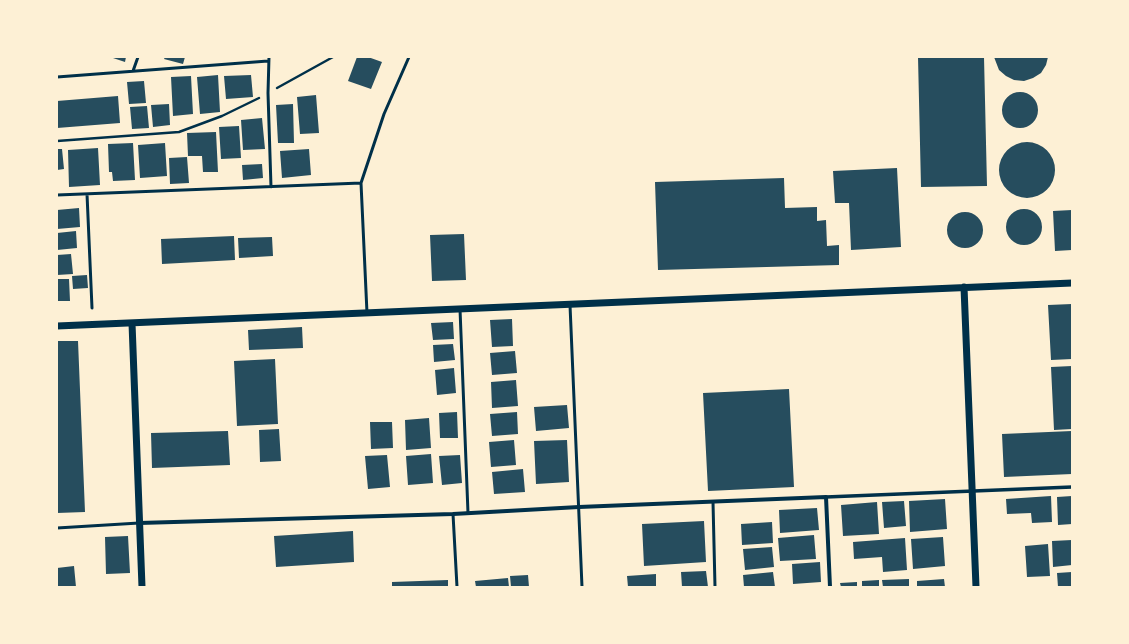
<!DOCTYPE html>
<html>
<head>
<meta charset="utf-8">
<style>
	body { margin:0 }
	#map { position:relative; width:1129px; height:644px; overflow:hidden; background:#fdf0d5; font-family:"Asap Condensed",sans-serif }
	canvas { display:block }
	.frame { position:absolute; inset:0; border:58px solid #fdf0d5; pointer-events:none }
</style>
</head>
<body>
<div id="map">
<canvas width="1129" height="644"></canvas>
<div class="frame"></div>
</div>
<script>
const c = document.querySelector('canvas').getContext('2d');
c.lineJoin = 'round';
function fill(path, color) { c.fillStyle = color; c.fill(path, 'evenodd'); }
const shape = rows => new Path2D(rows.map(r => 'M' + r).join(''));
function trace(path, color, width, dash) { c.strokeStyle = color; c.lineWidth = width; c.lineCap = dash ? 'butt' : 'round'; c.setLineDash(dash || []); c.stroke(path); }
const building = shape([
	[110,57,126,57,125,62],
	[165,57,185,57,183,64,164,59],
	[357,57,368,57,382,62,371,89,348,81],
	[918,57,984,57,987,186,921,187],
	[994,57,1048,57,1046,65,1041,73,1033,78,1024,81,1014,80,1006,76,999,70],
	[218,75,220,112,200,114,197,77],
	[251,75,253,97,226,99,224,76],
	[191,76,193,114,173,116,171,77],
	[144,81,146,103,129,104,127,82],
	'1002 110a18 18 0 1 1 36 0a18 18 0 1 1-36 0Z',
	[316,95,319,133,300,134,297,97],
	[118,96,120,123,57,128,57,101],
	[169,104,170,125,153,127,151,105],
	[293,104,294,143,278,143,276,105],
	[147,106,149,128,132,129,130,107],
	[262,118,265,149,243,150,241,120],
	[239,126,241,158,221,159,219,127],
	[216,132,218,172,203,172,202,156,188,156,187,133],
	'999 170a28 28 0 1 1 56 0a28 28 0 1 1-56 0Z',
	[133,143,135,180,113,181,112,172,109,172,108,144],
	[165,143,167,176,140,178,138,145],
	[98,148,100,185,69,187,68,150],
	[57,149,62,149,64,169,57,170],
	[309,149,311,175,282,178,280,151],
	[187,157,189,183,170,184,169,158],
	[262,164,263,178,243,180,242,165],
	[897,168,901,247,851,250,849,203,835,203,833,171],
	[784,178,785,208,817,207,817,221,826,220,827,246,839,245,839,265,658,270,655,182],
	[79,208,80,227,57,229,57,210],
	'1006 227a18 18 0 1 1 36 0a18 18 0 1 1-36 0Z',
	[1072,210,1072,250,1055,251,1053,211],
	'947 230a18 18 0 1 1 36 0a18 18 0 1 1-36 0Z',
	[76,231,77,248,57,250,57,233],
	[464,234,466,280,432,281,430,235],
	[234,236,235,260,162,264,161,239],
	[272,237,273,256,239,258,238,238],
	[71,254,73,274,57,275,57,255],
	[87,275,88,288,73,289,72,276],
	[57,279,69,279,70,301,57,301],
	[1072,304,1072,359,1051,360,1048,305],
	[512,319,513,346,492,347,490,320],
	[453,322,454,339,433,340,431,323],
	[302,327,303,348,249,350,248,330],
	[57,341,78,341,85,512,57,513],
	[453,344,455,360,434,362,433,345],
	[515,351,517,373,492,375,490,353],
	[275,359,278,424,237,426,234,361],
	[1072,366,1072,429,1054,430,1051,367],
	[454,368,456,393,437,395,435,370],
	[516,380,518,406,492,408,491,382],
	[789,389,794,487,708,491,703,393],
	[567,405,569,428,536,431,534,407],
	[457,412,458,438,440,438,439,413],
	[517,412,518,434,492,436,490,414],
	[429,418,431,448,406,450,405,420],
	[370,422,392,422,393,448,371,449],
	[279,429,281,461,260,462,259,430],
	[228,431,230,465,152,468,151,433],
	[1072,431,1072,474,1004,477,1002,434],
	[514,440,516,465,491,467,489,442],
	[567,440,569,482,536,484,534,441],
	[431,454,433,483,408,485,406,456],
	[387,455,390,487,368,489,365,456],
	[460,455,462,483,442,485,439,456],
	[523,469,525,492,494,494,492,472],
	[1051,496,1052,522,1032,523,1031,513,1007,514,1006,499],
	[1072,496,1072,524,1058,525,1057,497],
	[945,499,947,529,910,532,909,501],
	[904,501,906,526,884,528,882,502],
	[877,502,879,534,843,536,841,505],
	[817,508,819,530,780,533,779,510],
	[704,521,706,562,644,566,642,524],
	[772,522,773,543,742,545,741,524],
	[353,531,354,562,276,567,274,536],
	[814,535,816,559,780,561,778,538],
	[128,536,130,573,106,574,105,537],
	[943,537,945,566,913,569,911,539],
	[905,538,907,570,883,572,882,557,854,559,853,542],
	[1072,540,1072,565,1053,567,1052,541],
	[1048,544,1050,576,1027,577,1025,546],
	[772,547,774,567,745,570,743,549],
	[820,562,821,582,793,584,792,564],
	[74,566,76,587,57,587,57,568],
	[706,571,708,587,682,587,681,572],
	[773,572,775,587,744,587,743,575],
	[1072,572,1072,587,1058,587,1057,573],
	[656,574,656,587,628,587,627,576],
	[528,575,529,587,511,587,510,576],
	[508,578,509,587,476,587,475,581],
	[909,579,909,587,883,587,882,580],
	[944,579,945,587,917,587,917,581],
	[448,580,448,587,392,587,392,582],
	[879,580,879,587,862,587,862,581],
	[857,582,857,587,841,587,840,583]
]);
const path = shape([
	[277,88,333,57],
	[57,141,179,132,222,116,259,98]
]);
const service = shape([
	[269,57,268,93,271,187],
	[133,71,138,57],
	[57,77,268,61],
	[87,194,92,308],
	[57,195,361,183],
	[570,305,582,587],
	[460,309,468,513],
	[367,313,361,183,384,114,409,57],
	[713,502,715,587],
	[453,514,457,587],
	[57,528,139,523]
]);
const pedestrian = shape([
	[826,497,1072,487]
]);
const minor = shape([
	[139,523,453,514,579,507,826,497,830,587]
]);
const tertiary = shape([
	[964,287,976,587],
	[132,323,142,587],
	[57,326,1072,283]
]);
fill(building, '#264d5e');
trace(path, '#003049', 2.5);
trace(service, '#003049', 3);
trace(pedestrian, '#003049', 3.5);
trace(minor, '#003049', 4);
trace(tertiary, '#003049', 7);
</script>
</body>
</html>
